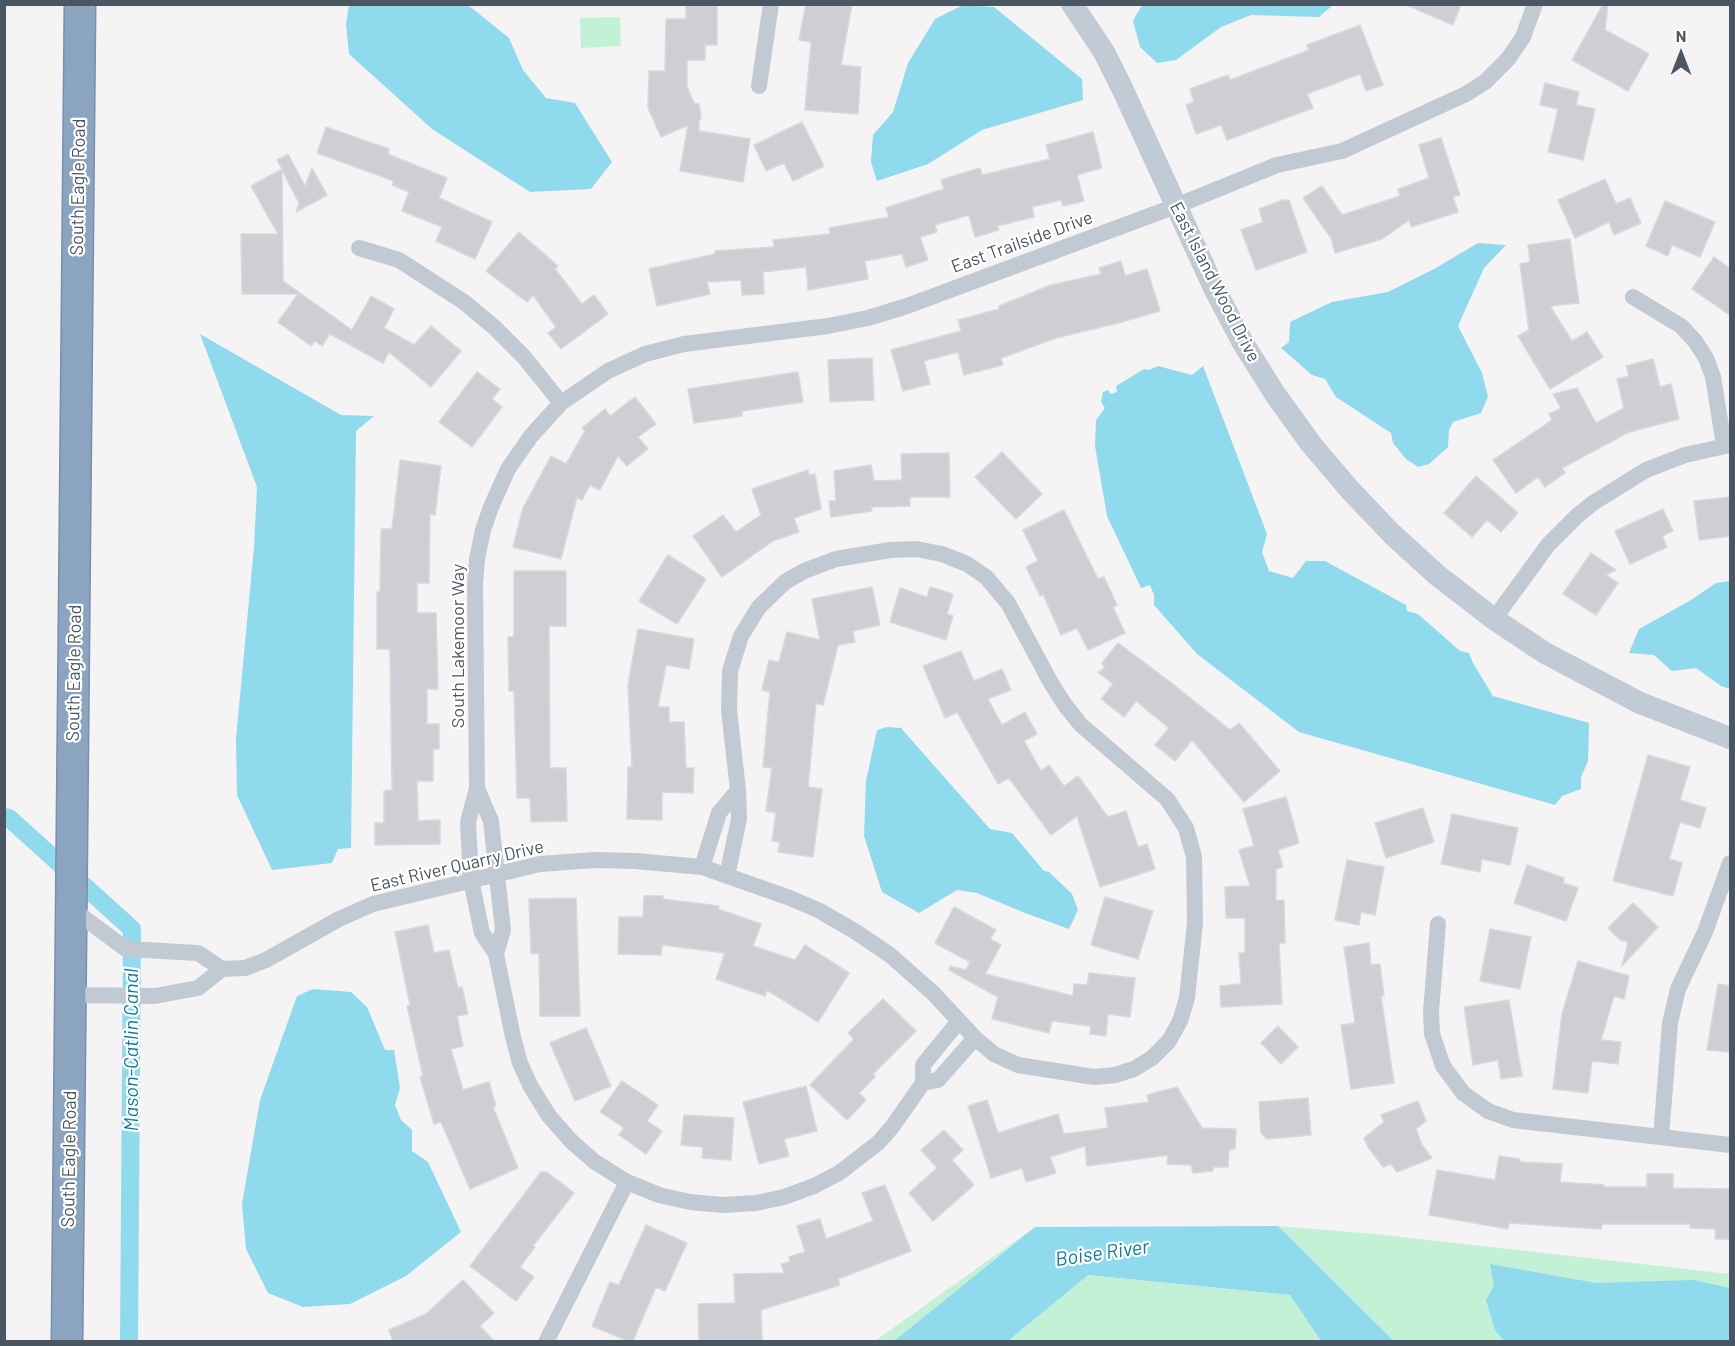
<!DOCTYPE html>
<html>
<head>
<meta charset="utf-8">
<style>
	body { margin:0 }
	#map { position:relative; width:1735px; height:1346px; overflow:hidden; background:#f5f3f3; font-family:Barlow,sans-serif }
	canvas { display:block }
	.frame { position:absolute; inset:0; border:6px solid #4a5661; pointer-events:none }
	.north { position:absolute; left:1651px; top:24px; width:60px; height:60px; -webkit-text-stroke:4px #fff; paint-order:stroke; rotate:0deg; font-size:16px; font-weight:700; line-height:24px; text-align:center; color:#4a5661 }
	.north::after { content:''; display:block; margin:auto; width:21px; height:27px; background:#4a5661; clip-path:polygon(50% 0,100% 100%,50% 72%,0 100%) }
</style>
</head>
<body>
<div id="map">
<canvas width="1735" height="1346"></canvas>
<div class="frame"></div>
<div class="north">N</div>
</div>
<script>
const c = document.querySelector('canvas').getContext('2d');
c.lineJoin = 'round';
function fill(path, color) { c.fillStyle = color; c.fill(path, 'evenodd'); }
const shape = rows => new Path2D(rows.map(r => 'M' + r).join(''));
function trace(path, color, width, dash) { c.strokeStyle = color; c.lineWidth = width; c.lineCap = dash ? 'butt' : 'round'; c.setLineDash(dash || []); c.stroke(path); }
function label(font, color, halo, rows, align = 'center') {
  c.font = font + ' Barlow,sans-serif'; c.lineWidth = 4.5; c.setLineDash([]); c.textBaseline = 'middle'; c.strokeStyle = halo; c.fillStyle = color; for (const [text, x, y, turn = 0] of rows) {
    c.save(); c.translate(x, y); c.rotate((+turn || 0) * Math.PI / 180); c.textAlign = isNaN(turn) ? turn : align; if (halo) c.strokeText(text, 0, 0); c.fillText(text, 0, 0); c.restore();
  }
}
const green = shape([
	[620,17,621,46,581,48,580,18],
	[1278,1226,1375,1234,1730,1274,1730,1341,1394,1341],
	[1035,1227,894,1341,875,1341],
	[1087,1275,1290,1295,1321,1341,1007,1342]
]);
const water = shape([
	[349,5,468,5,509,38,523,70,546,98,575,103,612,162,591,189,530,192,432,129,349,54,346,24],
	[963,5,994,7,1082,79,1083,100,982,130,928,164,877,181,871,162,873,135,893,112,908,63,935,19],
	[1142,5,1142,4,1333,5,1319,17,1251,15,1221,27,1176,60,1157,63,1140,47,1133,21],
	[1478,243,1506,245,1484,268,1458,326,1482,373,1488,397,1481,413,1453,422,1449,430,1448,447,1429,464,1418,467,1406,459,1393,443,1391,433,1336,397,1325,379,1312,375,1281,348,1289,342,1290,322,1332,302,1388,292,1434,269],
	[200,334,341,415,374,416,356,431,351,848,338,849,332,863,272,870,237,795,236,739,254,547,257,487],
	[1158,366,1192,375,1203,366,1267,534,1262,552,1269,571,1293,578,1306,561,1325,561,1406,605,1407,611,1418,614,1460,651,1469,653,1473,663,1493,696,1589,723,1588,761,1581,777,1581,789,1562,796,1555,805,1299,732,1197,654,1154,605,1154,595,1150,585,1141,588,1107,516,1095,446,1096,420,1105,408,1101,402,1103,392,1108,390,1111,394,1117,392,1116,386,1144,369,1149,370],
	[1730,581,1730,689,1721,686,1696,668,1672,671,1654,655,1629,653,1639,629,1691,600,1716,583],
	[887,727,901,728,990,829,1012,833,1044,871,1049,872,1072,894,1078,910,1069,929,1025,913,977,893,957,890,919,913,882,892,864,836,866,781,877,730],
	[313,989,351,992,367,1007,385,1050,394,1050,400,1088,395,1105,401,1120,412,1130,412,1151,428,1162,461,1232,406,1276,350,1304,303,1307,268,1293,246,1249,242,1204,260,1100,297,996],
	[1278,1226,1394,1341,1321,1341,1290,1295,1088,1275,1008,1341,894,1341,1035,1227],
	[1490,1264,1596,1283,1693,1280,1730,1288,1730,1341,1504,1341,1495,1330,1486,1300,1494,1286]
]);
const canal = shape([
	[4,817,9,818,132,929,129,1342]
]);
const building = shape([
	[686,4,717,4,717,45,705,45,705,60,687,60,687,87,694,103,699,104,701,119,699,120,699,131,750,139,743,182,680,171,688,125,661,137,648,108,649,71,665,71,666,19,686,19,686,4],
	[806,4,852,4,841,65,861,67,858,114,805,110,811,42,799,40,806,4],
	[1404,4,1461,4,1453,25,1404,4],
	[1603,4,1608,4,1605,30,1649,54,1628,91,1572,60,1603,4],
	[1360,25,1383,85,1366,91,1360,74,1307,94,1313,108,1227,140,1221,125,1196,134,1186,105,1194,102,1190,89,1228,75,1230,80,1309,50,1307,45,1360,25],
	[1545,83,1579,92,1576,105,1595,109,1583,160,1548,152,1558,109,1540,105,1545,83],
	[802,122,824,166,793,181,784,163,766,171,754,145,802,122],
	[326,127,389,149,388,154,447,178,439,198,492,222,475,259,436,241,442,227,402,211,409,192,392,185,394,181,317,153,326,127],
	[1093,132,1102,168,1077,175,1084,201,1063,206,1061,200,1032,207,1034,217,997,226,999,230,975,237,969,215,935,225,937,232,920,237,928,260,906,267,902,254,865,261,868,279,808,290,806,267,763,272,764,294,742,295,741,280,707,282,710,294,657,306,649,269,715,254,715,251,774,247,773,240,830,234,829,228,889,217,886,208,944,189,941,180,980,168,982,175,1050,159,1046,145,1093,132],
	[1441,138,1460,195,1453,197,1458,212,1411,227,1409,220,1382,239,1335,253,1331,238,1303,198,1322,186,1342,215,1400,196,1398,189,1429,178,1419,145,1441,138],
	[288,154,305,186,312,168,327,195,296,212,299,203,282,170,283,281,352,330,371,296,394,309,384,328,414,345,431,326,461,351,431,387,389,352,383,363,330,334,322,346,315,341,311,346,278,322,298,294,242,294,241,234,278,234,251,186,282,169,277,160,288,154],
	[1605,179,1616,204,1630,198,1641,223,1614,235,1609,222,1575,238,1558,200,1605,179],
	[1283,200,1289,200,1307,252,1256,270,1241,230,1263,222,1259,209,1283,200],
	[1665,201,1715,222,1700,257,1672,245,1668,256,1646,246,1665,201],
	[519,232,558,266,555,269,582,304,594,295,608,314,561,349,548,333,556,327,533,295,527,302,486,271,519,232],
	[1570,239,1579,303,1550,306,1572,341,1587,332,1603,357,1550,389,1518,336,1529,330,1520,264,1530,262,1528,245,1570,239],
	[1714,257,1731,269,1731,316,1692,289,1714,257],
	[1121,261,1125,276,1147,269,1160,311,1118,323,1056,338,1001,358,1003,365,964,375,958,352,924,361,930,384,903,391,891,350,961,331,958,320,999,309,999,306,1051,285,1101,274,1099,268,1121,261],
	[872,358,874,400,830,402,828,360,872,358],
	[1653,359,1660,387,1671,384,1679,419,1629,432,1562,468,1565,473,1545,487,1538,477,1516,493,1493,460,1552,420,1549,414,1561,408,1553,394,1577,388,1596,423,1624,408,1617,379,1629,376,1626,366,1653,359],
	[477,372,500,389,492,399,502,407,472,447,439,422,477,372],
	[798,372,803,402,742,411,742,416,694,423,688,389,798,372],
	[635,397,656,424,638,437,648,449,627,466,618,456,600,490,590,485,582,500,577,497,561,559,513,547,523,508,551,456,566,464,585,431,582,428,605,409,610,416,635,397],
	[1002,452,1042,494,1016,519,975,477,1002,452],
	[949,453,950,497,910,497,910,506,871,507,872,511,831,517,829,501,836,501,834,471,871,465,874,481,902,480,901,454,949,453],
	[400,460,441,466,435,515,430,514,429,583,417,583,417,613,436,613,438,689,427,689,427,724,439,724,439,749,433,749,433,781,417,781,418,821,440,820,440,844,375,845,375,823,384,823,384,791,392,790,390,649,377,649,377,592,380,592,381,529,392,529,400,460],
	[808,470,809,475,815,474,821,509,794,518,799,532,773,541,722,577,693,536,723,515,736,532,761,515,752,489,808,470],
	[1476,476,1518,513,1501,532,1487,520,1472,537,1444,513,1476,476],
	[1731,497,1731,536,1699,540,1694,501,1731,497],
	[1663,509,1673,531,1662,536,1667,547,1630,564,1615,531,1663,509],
	[1064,510,1098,579,1104,577,1117,605,1113,607,1125,633,1088,650,1077,628,1061,635,1043,594,1040,596,1026,567,1038,561,1023,530,1064,510],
	[1591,553,1616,570,1606,575,1618,583,1596,615,1563,594,1591,553],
	[668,555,706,579,677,624,639,601,668,555],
	[514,571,566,571,566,626,549,626,550,768,566,768,567,821,531,822,530,798,517,798,514,691,509,691,508,637,514,637,514,571],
	[872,587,880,625,853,631,855,642,838,645,823,705,816,703,808,787,822,789,813,857,778,852,780,842,772,841,776,813,766,811,772,768,763,767,770,692,762,690,769,660,779,662,787,632,820,640,812,599,872,587],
	[930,587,953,594,947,614,953,616,946,640,890,622,900,588,927,597,930,587],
	[638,629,694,639,689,669,666,665,658,707,669,707,669,722,684,722,686,768,694,768,693,793,662,792,662,820,627,819,628,767,632,767,628,685,638,629],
	[1118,643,1169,681,1230,730,1239,723,1280,771,1244,802,1192,740,1175,761,1155,745,1169,728,1136,701,1124,717,1101,699,1113,684,1098,672,1105,668,1102,663,1118,643],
	[961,651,974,681,1002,669,1011,690,988,699,1002,725,1025,712,1037,734,1024,741,1041,771,1049,765,1064,786,1078,776,1108,817,1126,811,1138,847,1147,844,1155,869,1100,887,1077,816,1051,835,1009,778,998,784,957,712,945,718,923,666,961,651],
	[1648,755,1690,767,1680,800,1706,808,1700,828,1680,822,1669,859,1682,863,1673,896,1613,881,1648,755],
	[1286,797,1299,843,1278,850,1283,867,1276,869,1276,901,1284,900,1285,943,1279,943,1282,1004,1221,1007,1220,986,1241,984,1239,953,1245,953,1245,918,1226,918,1225,887,1250,886,1239,850,1254,846,1243,809,1286,797],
	[1423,808,1434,842,1386,858,1375,823,1423,808],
	[1452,814,1518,828,1510,865,1482,859,1480,872,1441,864,1452,814],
	[1347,860,1384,867,1375,915,1361,912,1359,925,1335,920,1347,860],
	[1527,865,1564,878,1563,883,1578,888,1566,921,1514,903,1527,865],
	[644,896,663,896,663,899,719,906,718,909,761,924,753,946,795,960,805,945,849,973,818,1022,767,990,765,996,716,979,725,953,662,945,661,955,618,954,619,917,643,917,644,896],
	[1105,897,1153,911,1138,959,1091,945,1105,897],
	[576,898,580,1016,540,1016,539,953,531,954,529,899,576,898],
	[1633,903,1658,927,1622,966,1628,942,1620,940,1608,928,1633,903],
	[954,907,996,930,990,939,1001,945,985,974,1073,996,1074,984,1087,985,1089,973,1135,978,1130,1017,1108,1014,1106,1036,1090,1034,1091,1026,1052,1021,1049,1033,992,1019,998,997,949,970,950,966,966,970,970,962,935,943,954,907],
	[428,925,434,953,449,950,458,988,462,987,468,1014,457,1016,463,1046,451,1049,463,1090,489,1082,496,1106,493,1107,518,1168,470,1189,441,1122,434,1124,420,1077,423,1076,407,1006,410,1005,395,932,428,925],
	[1490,929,1531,937,1520,989,1480,981,1490,929],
	[1369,943,1371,965,1380,964,1384,996,1381,996,1394,1083,1351,1089,1341,1025,1355,1023,1344,947,1369,943],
	[1578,961,1629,976,1624,999,1614,996,1601,1040,1621,1042,1618,1064,1592,1061,1588,1093,1553,1089,1562,1014,1578,961],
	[1718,984,1731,986,1731,1052,1707,1050,1718,984],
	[883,999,916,1031,873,1074,875,1077,859,1093,866,1100,847,1120,810,1085,854,1039,848,1033,883,999],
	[1509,1000,1522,1076,1501,1079,1498,1060,1473,1065,1464,1007,1509,1000],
	[1278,1026,1298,1047,1281,1064,1261,1043,1278,1026],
	[586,1028,611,1086,575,1101,550,1043,586,1028],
	[622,1081,658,1105,647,1121,662,1131,646,1154,619,1135,624,1128,600,1112,622,1081],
	[806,1086,817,1131,784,1139,789,1156,759,1164,743,1102,806,1086],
	[1177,1087,1202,1128,1236,1129,1235,1149,1229,1150,1228,1167,1213,1167,1213,1171,1193,1173,1191,1165,1167,1164,1168,1155,1087,1166,1085,1146,1050,1157,1056,1173,1026,1182,1022,1168,991,1178,968,1106,987,1100,998,1133,1058,1114,1064,1134,1108,1128,1105,1108,1149,1102,1147,1095,1177,1087],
	[1308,1098,1311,1135,1267,1139,1261,1133,1259,1102,1308,1098],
	[1418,1101,1426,1121,1416,1129,1422,1145,1432,1158,1397,1172,1391,1164,1383,1167,1368,1147,1364,1138,1384,1122,1381,1115,1418,1101],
	[684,1115,734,1118,731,1160,702,1158,703,1147,681,1145,684,1115],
	[944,1130,963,1150,952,1160,974,1185,933,1221,909,1193,937,1168,921,1150,944,1130],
	[1499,1156,1520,1159,1520,1162,1562,1164,1560,1182,1604,1185,1604,1187,1647,1187,1647,1174,1673,1174,1673,1188,1731,1189,1731,1239,1715,1239,1716,1229,1690,1228,1690,1224,1602,1224,1601,1229,1509,1223,1508,1229,1429,1215,1437,1170,1495,1180,1499,1156],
	[541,1172,547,1172,574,1193,533,1246,535,1247,520,1267,534,1277,516,1301,470,1266,541,1172],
	[885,1185,911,1251,838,1279,840,1285,761,1310,762,1341,699,1341,698,1304,735,1303,734,1274,784,1273,781,1264,790,1262,789,1257,805,1252,797,1226,820,1219,826,1239,873,1221,862,1193,885,1185],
	[646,1225,687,1243,665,1291,656,1287,633,1341,628,1341,592,1326,610,1282,619,1285,646,1225],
	[463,1280,494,1313,480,1326,494,1341,393,1341,389,1330,426,1314,463,1280]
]);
const street = shape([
	[759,86,771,4],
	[359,248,399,260,464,302,495,328,524,357,561,403],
	[1633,297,1681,326,1695,341,1706,358,1713,377,1724,445],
	[1494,619,1548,545,1577,516,1593,503,1646,470,1685,455,1730,445],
	[477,788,475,585,477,559,483,530,491,507,508,469,531,436,561,403,608,371,645,354,684,344,828,326,868,318,907,306,1176,206,1277,165,1342,151,1466,94,1485,82,1508,59,1523,37,1535,4],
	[702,867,719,813,738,790,739,819,727,876],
	[1438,924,1431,1012,1432,1034,1443,1066,1463,1093,1488,1111,1513,1120,1730,1145],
	[496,954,503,930,491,821,477,788,468,822,471,880,482,933,496,954,513,1037,520,1063,531,1087,549,1116,572,1142,595,1162,627,1182,659,1195,690,1202,723,1205,756,1203,784,1197,814,1186,839,1173,878,1143,892,1127,923,1083],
	[222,969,245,968,266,960,339,919,373,904,540,864,595,860,635,861,702,867,790,898,820,911,856,932,890,955,933,993,975,1038,994,1054,1018,1065,1094,1077,1115,1075,1134,1069,1152,1058,1169,1041,1180,1021,1187,998,1195,923,1194,857,1186,828,1167,799,1081,725,1065,705,1051,683,1008,603,986,577,967,564,942,554,916,549,890,550,836,559,804,571,785,582,759,607,741,636,730,671,729,710,738,790],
	[71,995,155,996,198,988,222,969,198,953,126,949,72,909],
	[959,1021,923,1065,923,1083,938,1080,975,1038],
	[1661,1137,1670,1023,1678,989,1705,932,1730,863],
	[546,1342,627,1182]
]);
const secondary = shape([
	[1072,4,1104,52,1122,88,1214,288,1243,343,1275,394,1311,444,1350,490,1392,534,1437,575,1494,619,1545,653,1640,703,1730,738]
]);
const highway = shape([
	[67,1342,80,4]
]);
const streetNames = [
	["South Eagle Road",78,187,-89],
	["East Trailside Drive",1022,242,-20],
	["East Island Wood Drive",1215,282,63],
	["South Lakemoor Way",458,646,-90],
	["South Eagle Road",74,673,-89],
	["East River Quarry Drive",457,866,-13],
	["South Eagle Road",69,1159,-89]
];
const waterNames = [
	["Mason-Catlin Canal",131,1050,-90],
	["Boise River",1102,1253,-8]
];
fill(green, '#c3f1d5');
fill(water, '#90daee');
trace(canal, '#90daee', 18);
fill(building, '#cdcfd5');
trace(building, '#d7d9de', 1.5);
trace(highway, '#7690ad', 33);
trace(street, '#c1cad2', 16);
trace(secondary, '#c1cbd6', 22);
trace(highway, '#8ba5c1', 30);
label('18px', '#4a5661', '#fff', streetNames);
label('italic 20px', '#0c7c9b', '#fff', waterNames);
</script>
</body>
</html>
